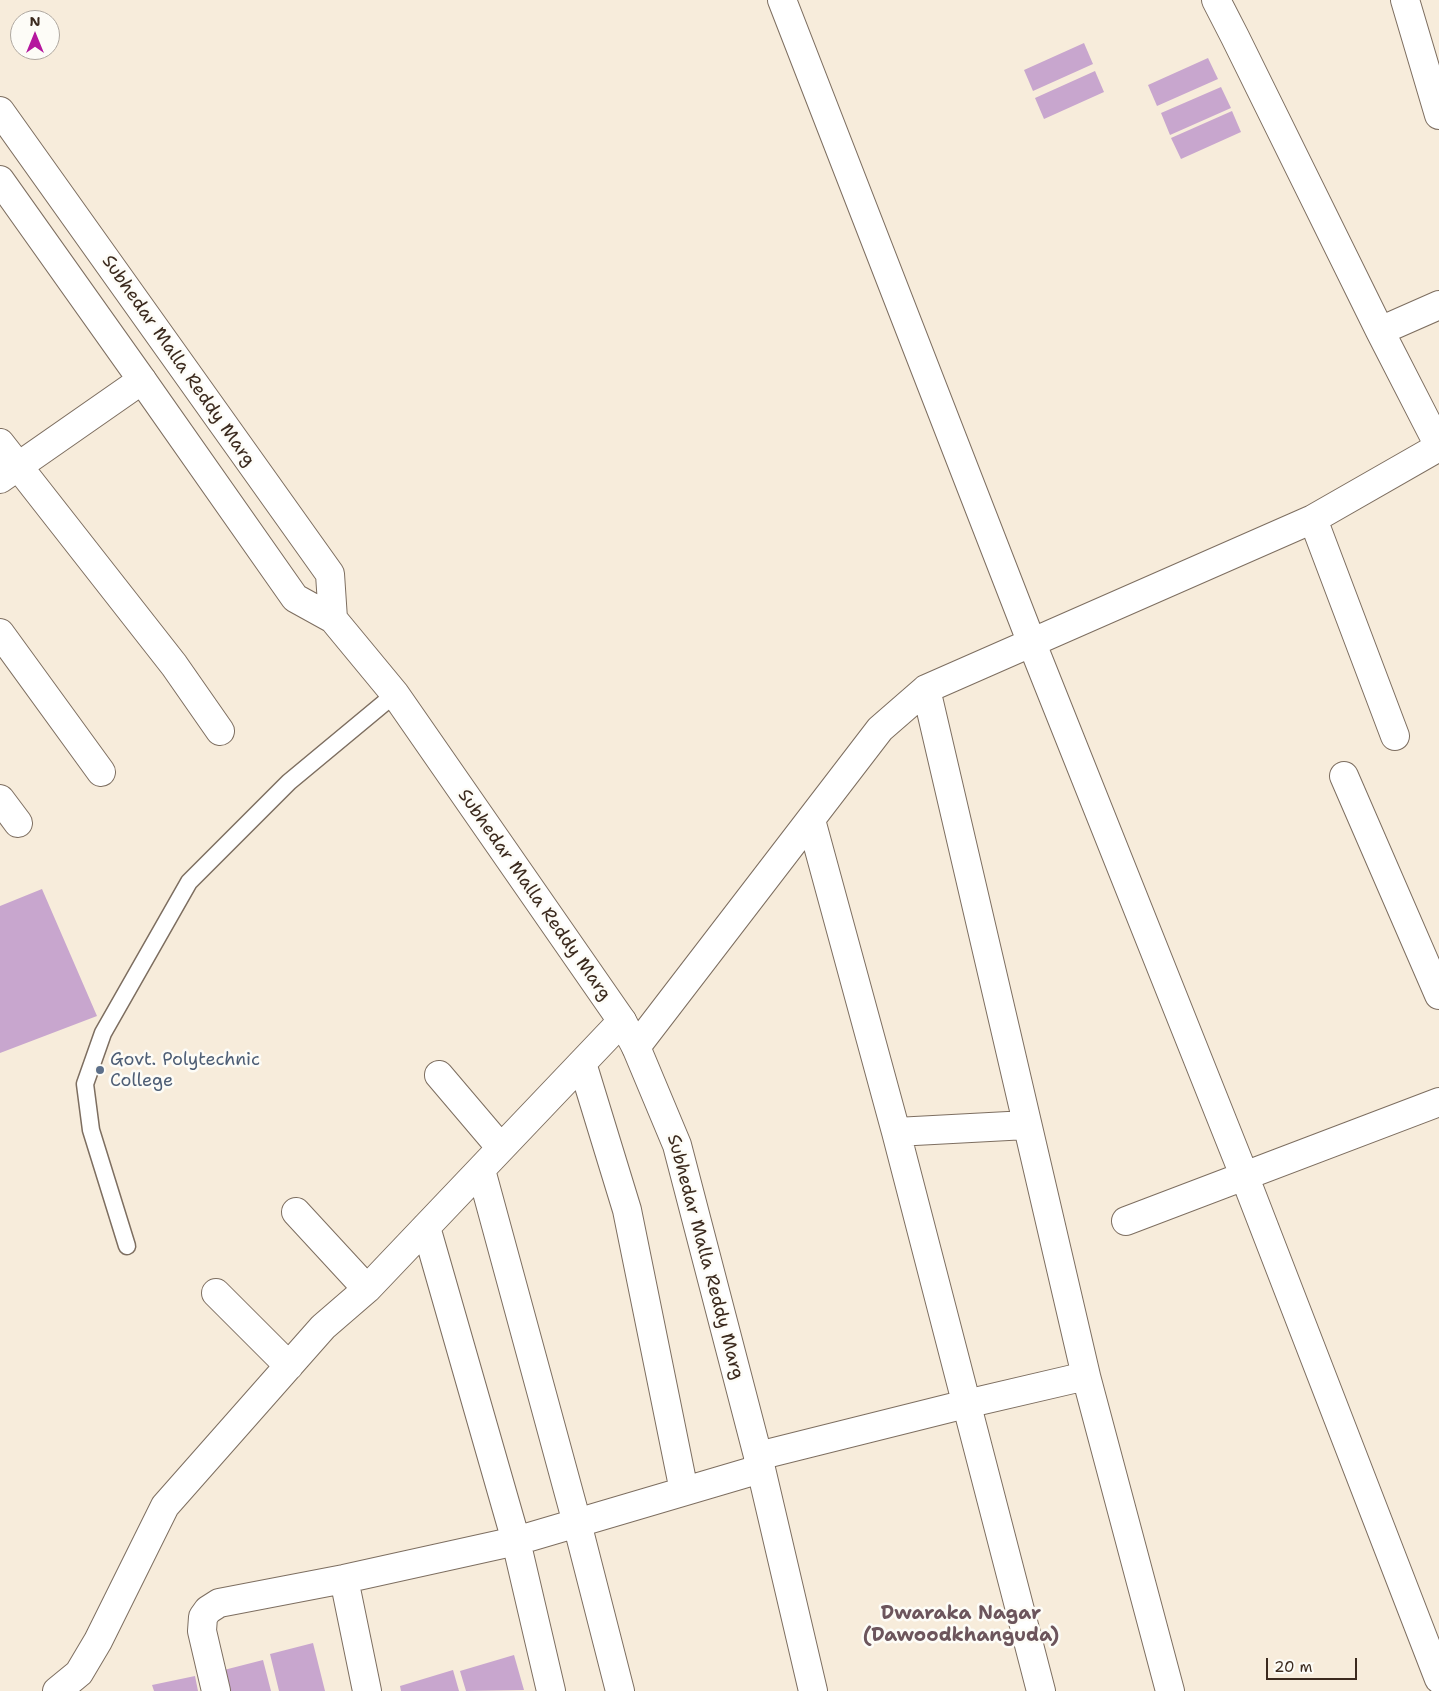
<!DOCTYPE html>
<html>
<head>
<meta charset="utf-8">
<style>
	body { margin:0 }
	#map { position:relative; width:1439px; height:1691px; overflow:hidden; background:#f7ecdb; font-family:"Shantell Sans",sans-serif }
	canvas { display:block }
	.north { position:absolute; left:10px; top:10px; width:50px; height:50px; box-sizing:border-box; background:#fdfcf7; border:1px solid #afa8a0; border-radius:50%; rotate:0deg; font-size:14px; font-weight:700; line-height:20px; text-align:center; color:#3b2a1e }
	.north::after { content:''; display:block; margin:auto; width:18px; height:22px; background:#b5179e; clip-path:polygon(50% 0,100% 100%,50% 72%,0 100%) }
	.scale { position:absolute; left:1266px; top:1658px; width:91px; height:22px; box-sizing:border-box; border:2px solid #3b2a1e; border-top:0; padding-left:6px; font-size:15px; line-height:18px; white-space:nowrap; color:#3b2a1e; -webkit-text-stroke:4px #fdfcf7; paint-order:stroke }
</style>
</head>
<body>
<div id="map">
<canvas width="1439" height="1691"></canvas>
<div class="north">N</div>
<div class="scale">20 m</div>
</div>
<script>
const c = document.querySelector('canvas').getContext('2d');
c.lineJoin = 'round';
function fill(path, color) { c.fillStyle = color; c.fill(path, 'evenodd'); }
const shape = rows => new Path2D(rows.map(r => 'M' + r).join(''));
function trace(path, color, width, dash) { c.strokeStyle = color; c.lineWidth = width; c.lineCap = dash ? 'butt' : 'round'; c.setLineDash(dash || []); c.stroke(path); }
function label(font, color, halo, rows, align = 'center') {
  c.font = font + ' "Shantell Sans",sans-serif'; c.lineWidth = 5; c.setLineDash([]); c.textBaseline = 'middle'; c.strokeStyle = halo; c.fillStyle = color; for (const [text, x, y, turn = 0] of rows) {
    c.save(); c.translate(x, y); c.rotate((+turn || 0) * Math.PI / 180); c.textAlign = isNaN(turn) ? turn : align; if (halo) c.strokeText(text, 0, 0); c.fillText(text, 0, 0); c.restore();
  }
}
const building = shape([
	[1084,43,1093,64,1033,91,1024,70],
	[1208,58,1218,79,1157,106,1148,85],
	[1095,71,1104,92,1044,119,1035,98],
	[1221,87,1231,108,1170,135,1161,113],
	[1232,111,1241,132,1181,159,1171,138],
	[42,889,97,1016,0,1053,0,906],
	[313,1643,325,1691,279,1691,270,1654],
	[514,1655,524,1690,466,1691,460,1671],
	[263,1660,271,1691,225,1691,220,1671],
	[453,1670,459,1691,401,1691,400,1686],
	[195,1676,198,1691,154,1691,152,1685]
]);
const service = shape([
	[127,1246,91,1130,85,1084,103,1033,189,882,289,782,395,694]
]);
const minor = shape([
	[782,0,1031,641,1244,1175,1439,1679],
	[1216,0,1235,37,1380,331,1439,446],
	[1405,0,1439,115],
	[1380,331,1439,305],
	[0,443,174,665,220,731],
	[0,479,142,380],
	[1313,519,1395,736],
	[0,633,101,772],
	[926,689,1086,1376,1170,1691],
	[1344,776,1439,995],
	[0,799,18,823],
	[811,820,896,1132],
	[636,1047,880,729,926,689,1313,519,1439,447],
	[582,1063,627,1210,684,1491],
	[439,1075,501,1148],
	[1027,1125,896,1132,1041,1691],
	[481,1170,577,1523,620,1691],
	[296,1212,367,1289],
	[1126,1221,1439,1102],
	[426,1227,516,1541,551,1691],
	[216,1293,289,1366],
	[758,1456,966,1404,1086,1376],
	[344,1579,367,1691],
	[57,1691,79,1673,98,1641,165,1506,323,1327,367,1289,622,1021],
	[216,1691,202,1631,203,1617,208,1610,219,1603,344,1579,516,1541,760,1469]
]);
const secondary = shape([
	[0,111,330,574,333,619],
	[0,180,142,380,295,598,333,619,395,694,622,1021,636,1047,677,1145,758,1456,813,1691]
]);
const markers = [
	[100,1070,5,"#5c6f8a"]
];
const streetNames = [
	["Subhedar Malla Reddy Marg",178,361,55],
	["Subhedar Malla Reddy Marg",534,895,55],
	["Subhedar Malla Reddy Marg",705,1257,75]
];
const serviceNames = [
	["Govt. Polytechnic",110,1060],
	["College",110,1081]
];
const neighbourhoodNames = [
	["Dwaraka Nagar",961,1614],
	["(Dawoodkhanguda)",961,1636]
];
fill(building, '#c8a6ce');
trace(service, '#7d6e60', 19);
trace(minor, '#7d6e60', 30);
trace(secondary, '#7d6e60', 30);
trace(service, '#fff', 16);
trace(minor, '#fff', 28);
trace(secondary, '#fff', 28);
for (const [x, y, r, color] of markers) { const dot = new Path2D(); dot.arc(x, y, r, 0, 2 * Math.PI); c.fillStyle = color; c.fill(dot); trace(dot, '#fdfcf7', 2); }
label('18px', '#3b2a1e', '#fdfcf7', streetNames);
label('18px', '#4e5e75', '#fdfcf7', serviceNames, 'left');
label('bold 19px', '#6c555c', '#fdfcf7', neighbourhoodNames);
</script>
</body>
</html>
